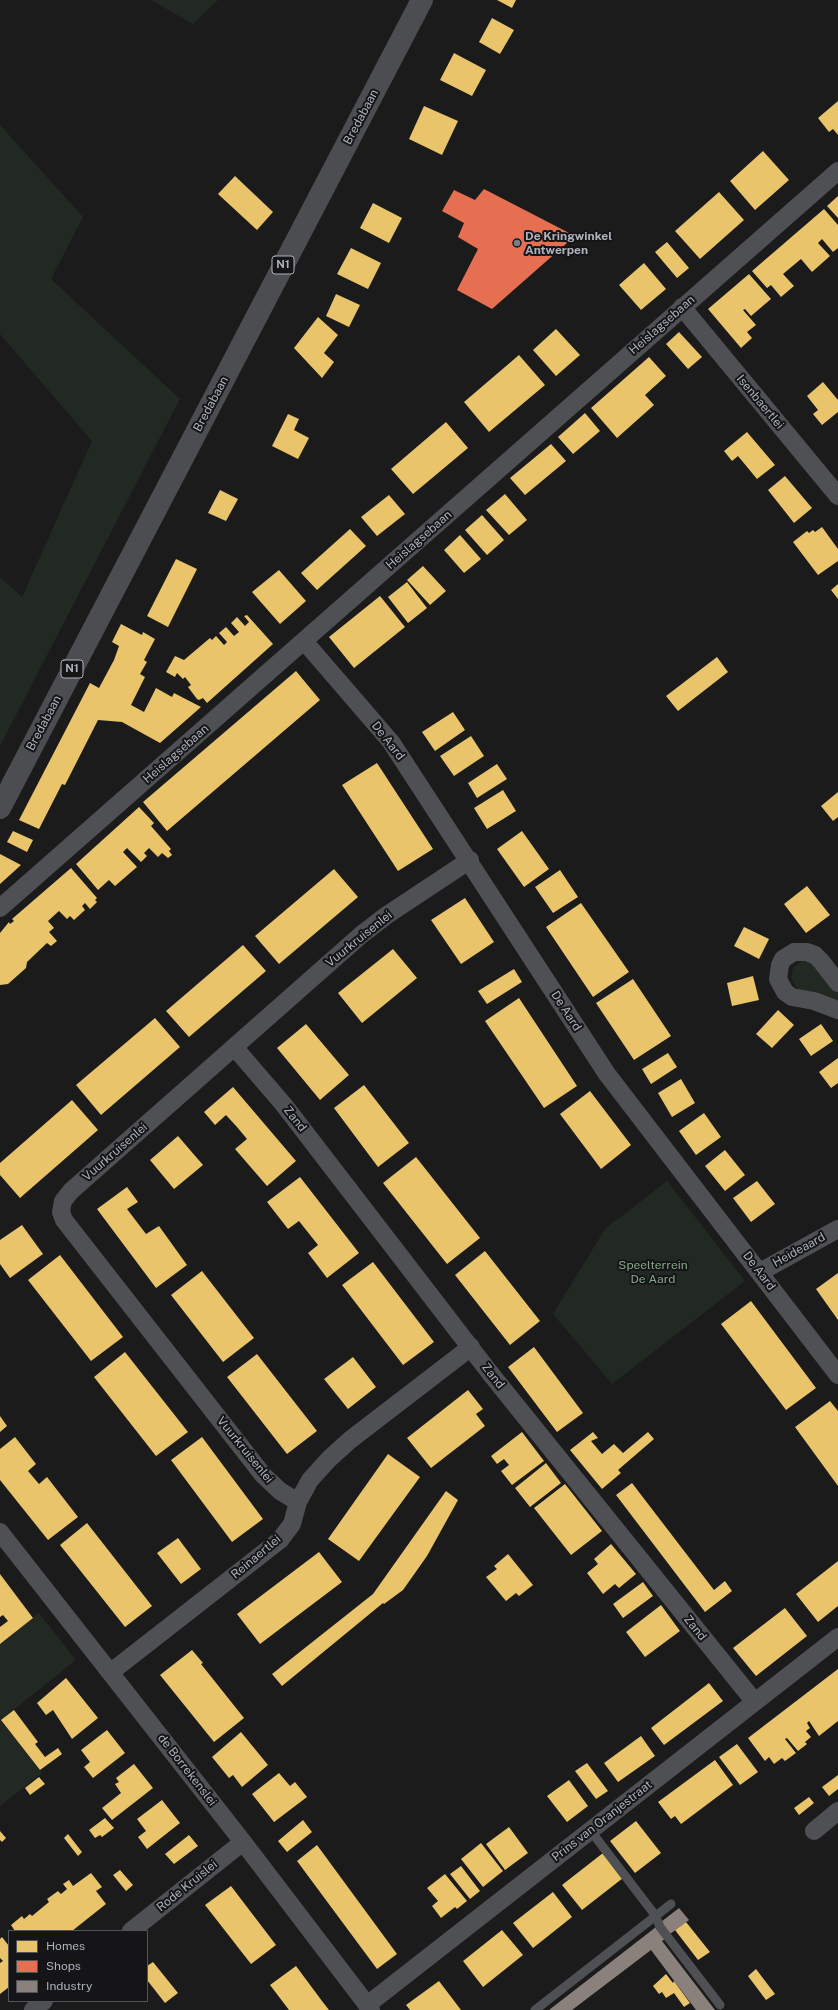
<!DOCTYPE html>
<html>
<head>
<meta charset="utf-8">
<style>
	body { margin:0 }
	#map { position:relative; width:838px; height:2010px; overflow:hidden; background:#1b1b1b; font-family:"Public Sans",sans-serif }
	canvas { display:block }
	.legend { position:absolute; left:8px; top:1930px; width:140px; height:72px; box-sizing:border-box; background:#151518; border:1px solid #525459; margin:0; padding:5px 7px; list-style:none; font-size:12px; color:#adb2bb }
	.legend li { display:flex; align-items:center; gap:8px; height:20px }
	.legend b { width:20px; border:1px solid #525459 }
</style>
</head>
<body>
<div id="map">
<canvas width="838" height="2010"></canvas>
<ul class="legend">
<li><b style="height:11px;background:#e9c46a"></b>Homes</li>
<li><b style="height:11px;background:#e76f51"></b>Shops</li>
<li><b style="height:11px;background:#8a817c"></b>Industry</li>
</ul>
</div>
<script>
const c = document.querySelector('canvas').getContext('2d');
c.lineJoin = 'round';
function fill(path, color) { c.fillStyle = color; c.fill(path, 'evenodd'); }
const shape = rows => new Path2D(rows.map(r => 'M' + r).join(''));
function trace(path, color, width, dash) { c.strokeStyle = color; c.lineWidth = width; c.lineCap = dash ? 'butt' : 'round'; c.setLineDash(dash || []); c.stroke(path); }
function label(font, color, halo, rows, align = 'center') {
  c.font = font + ' "Public Sans",sans-serif'; c.lineWidth = 4; c.setLineDash([]); c.textBaseline = 'middle'; c.strokeStyle = halo; c.fillStyle = color; for (const [text, x, y, turn = 0] of rows) {
    c.save(); c.translate(x, y); c.rotate((+turn || 0) * Math.PI / 180); c.textAlign = isNaN(turn) ? turn : align; if (halo) c.strokeText(text, 0, 0); c.fillText(text, 0, 0); c.restore();
  }
}
const green = shape([
	[151,0,218,0,193,24],
	[0,125,83,217,51,279,180,399,0,746,0,577,22,597,92,441,0,334],
	[803,960,808,960,838,989,838,1005,798,989,794,984,791,978,793,968],
	[667,1181,745,1281,612,1384,553,1314,605,1229],
	[39,1613,76,1660,1,1720,42,1773,0,1806,0,1644]
]);
const homes = shape([
	[497,0,516,0,512,8],
	[492,18,514,30,500,54,479,42],
	[454,53,486,70,472,96,440,80],
	[838,101,838,135,833,129,829,132,818,118],
	[424,106,458,121,442,155,409,139],
	[763,151,789,180,755,210,730,181],
	[235,176,273,212,257,230,218,194],
	[719,192,744,220,700,259,675,231],
	[838,196,838,218,827,206],
	[373,203,402,218,389,243,360,228],
	[824,209,838,225,838,248,833,252,822,239,818,243,830,256,812,272,801,259,783,274,794,286,781,297,771,285,767,288,752,271],
	[667,242,689,268,677,278,655,252],
	[351,248,381,263,368,289,337,274],
	[644,263,666,289,641,310,619,285],
	[749,274,771,299,751,316,745,309,743,310,756,325,747,332,752,338,741,348,708,309],
	[336,294,360,305,349,327,326,316],
	[318,317,338,335,324,353,334,362,322,378,294,348],
	[556,329,580,355,556,376,533,350],
	[679,332,702,357,688,369,666,344],
	[519,355,545,385,489,432,464,402],
	[649,357,666,376,645,395,654,405,617,438,591,408],
	[823,382,838,400,838,412,822,425,813,414,818,410,807,396],
	[585,413,600,431,573,454,558,437],
	[288,414,299,419,294,430,309,438,298,459,272,446],
	[446,422,468,448,413,494,391,469],
	[747,432,775,465,757,479,738,456,732,461,724,451],
	[551,444,566,461,525,495,510,478],
	[785,476,812,508,794,523,768,490],
	[220,490,238,499,226,521,208,513],
	[505,494,527,520,509,535,486,510],
	[389,495,405,514,377,536,361,517],
	[482,515,504,540,487,555,465,530],
	[822,527,838,549,838,561,818,575,793,542,807,531,809,533,813,530,815,532],
	[350,529,366,546,317,590,301,573],
	[460,535,481,559,464,573,444,550],
	[176,559,197,569,168,627,147,616],
	[423,566,446,591,430,605,407,580],
	[279,570,306,601,280,624,252,592],
	[407,582,427,608,408,623,388,597],
	[838,584,838,599,831,590],
	[380,596,405,627,354,668,329,637],
	[247,615,273,644,207,703,203,698,199,700,197,699,188,687,191,685,185,677,183,679,177,673,175,677,166,672,175,656,184,660,210,638,212,640,216,636,224,645,227,642,219,633,226,627,234,636,239,632,231,623,237,617,245,626,249,622,244,616],
	[121,624,142,635,143,632,155,639,144,660,147,662,140,674,145,677,131,705,144,712,156,688,172,697,174,693,201,707,160,743,122,722,98,720,65,785,62,784,39,829,19,820,90,683,99,688,114,660,119,646,112,642],
	[717,657,728,672,678,711,666,696],
	[296,671,320,700,167,831,143,802],
	[453,712,465,730,435,751,422,732],
	[471,736,484,756,454,776,440,756],
	[377,763,433,849,398,871,342,785],
	[497,764,507,779,477,798,468,783],
	[503,790,516,811,487,829,474,808],
	[838,792,838,817,833,821,821,806],
	[139,807,154,823,151,826,171,849,169,851,172,855,168,858,162,853,158,857,149,848,144,853,147,856,141,862,127,848,123,852,137,867,115,886,109,880,98,890,76,864],
	[13,831,33,840,27,852,7,842],
	[522,831,549,869,524,887,497,849],
	[0,854,21,865,0,884],
	[71,868,97,898,95,900,97,902,90,909,85,903,82,906,85,910,74,920,70,916,67,919,59,911,48,921,54,928,49,932,57,941,51,946,47,943,27,962,26,968,8,984,0,985,0,933,9,922,10,924,14,921,12,919],
	[334,869,358,897,279,964,255,936],
	[560,870,578,897,553,913,535,887],
	[807,886,830,915,806,933,784,904],
	[465,898,494,942,461,964,431,920],
	[581,903,629,972,593,997,546,927],
	[744,927,769,939,759,959,734,946],
	[243,945,266,971,189,1037,166,1011],
	[393,949,417,978,362,1023,338,993],
	[514,969,522,982,487,1004,478,991],
	[753,976,759,1000,732,1006,727,983],
	[633,979,671,1036,634,1060,596,1003],
	[519,998,577,1086,544,1108,485,1021],
	[778,1010,794,1025,772,1048,756,1034],
	[155,1018,180,1047,101,1115,76,1085],
	[306,1024,349,1075,320,1100,277,1048],
	[821,1024,833,1041,811,1056,799,1039],
	[668,1053,677,1067,651,1084,642,1069],
	[838,1058,838,1083,831,1088,819,1072],
	[681,1079,695,1103,672,1117,658,1093],
	[364,1085,409,1143,378,1167,334,1108],
	[233,1087,296,1161,267,1186,235,1149,247,1139,237,1127,226,1115,215,1125,204,1112],
	[590,1091,631,1145,601,1169,560,1114],
	[72,1100,98,1130,20,1198,0,1175,0,1163],
	[704,1113,721,1137,696,1155,679,1131],
	[178,1136,203,1165,174,1189,150,1160],
	[725,1150,745,1175,725,1191,705,1166],
	[416,1157,480,1238,447,1264,383,1183],
	[300,1177,359,1253,327,1278,308,1253,318,1245,299,1221,288,1229,267,1202],
	[757,1181,775,1204,751,1222,733,1198],
	[127,1187,138,1202,127,1209,146,1234,159,1226,187,1265,156,1288,97,1209],
	[22,1225,43,1254,10,1278,0,1264,0,1240],
	[485,1251,540,1321,510,1345,455,1275],
	[60,1255,123,1337,91,1361,28,1280],
	[373,1262,434,1342,403,1365,342,1285],
	[202,1271,254,1338,223,1362,171,1295],
	[838,1273,838,1320,816,1289],
	[751,1301,816,1388,786,1410,721,1324],
	[534,1347,583,1413,557,1432,508,1367],
	[125,1352,188,1432,156,1456,94,1377],
	[257,1354,317,1431,287,1454,227,1377],
	[353,1357,376,1387,348,1409,324,1379],
	[468,1390,483,1409,476,1414,485,1426,431,1468,407,1438],
	[830,1401,838,1411,838,1486,795,1427],
	[0,1416,7,1426,0,1432],
	[522,1432,544,1461,512,1485,501,1471,509,1465,504,1459,497,1464,491,1456],
	[593,1432,598,1438,591,1441,602,1454,614,1444,623,1453,648,1432,654,1439,618,1470,621,1473,602,1489,570,1450],
	[15,1437,36,1464,28,1471,39,1484,47,1477,78,1517,48,1540,0,1480,0,1449],
	[202,1437,263,1519,232,1542,171,1460],
	[388,1454,420,1477,359,1561,328,1539],
	[546,1463,561,1483,530,1507,515,1488],
	[632,1483,714,1590,725,1581,732,1591,705,1612,616,1495],
	[565,1484,602,1531,571,1555,534,1508],
	[446,1491,458,1500,427,1556,403,1590,384,1604,383,1603,282,1686,272,1674,373,1594],
	[87,1523,152,1606,125,1627,60,1545],
	[178,1538,201,1569,181,1584,157,1553],
	[611,1544,636,1574,619,1588,615,1584,603,1594,587,1573,598,1564,594,1559],
	[319,1552,342,1582,260,1644,237,1614],
	[508,1554,533,1585,519,1596,516,1593,506,1601,486,1577,497,1569,494,1566],
	[838,1561,838,1606,818,1622,796,1594],
	[0,1574,33,1618,0,1644,0,1627,8,1621,3,1615,0,1617],
	[643,1582,653,1596,623,1618,613,1604],
	[661,1605,680,1631,645,1657,626,1632],
	[785,1608,807,1636,756,1676,733,1648],
	[192,1650,203,1663,201,1664,244,1718,214,1742,160,1675],
	[838,1669,838,1721,819,1736,809,1721,807,1723,810,1728,806,1731,811,1737,805,1742,807,1744,798,1751,787,1738,785,1739,796,1753,785,1761,782,1758,774,1764,769,1757,765,1761,748,1738],
	[66,1678,98,1718,72,1739,53,1710,46,1715,37,1703],
	[709,1683,723,1701,664,1745,651,1728],
	[14,1710,38,1742,35,1744,45,1757,58,1748,62,1754,40,1770,1,1720],
	[107,1730,125,1753,93,1778,84,1767,90,1762,81,1750],
	[241,1732,268,1765,242,1787,233,1775,229,1778,212,1757],
	[641,1736,655,1756,618,1782,604,1763],
	[737,1744,758,1772,740,1785,719,1757],
	[715,1760,733,1785,681,1824,675,1816,671,1819,658,1802],
	[587,1763,608,1791,596,1799,575,1771],
	[134,1764,153,1788,112,1820,102,1808,121,1793,115,1784,119,1782,116,1778],
	[279,1773,290,1786,295,1782,307,1797,274,1822,252,1794],
	[838,1775,838,1789,829,1796,822,1787],
	[39,1777,45,1784,30,1795,25,1788],
	[569,1780,588,1806,567,1822,547,1796],
	[809,1797,814,1803,799,1815,794,1808],
	[162,1800,180,1823,147,1849,138,1837,146,1831,137,1819],
	[105,1818,114,1828,102,1837,100,1835,95,1838,89,1830],
	[303,1820,312,1832,287,1852,278,1841],
	[636,1821,661,1853,635,1873,610,1841],
	[509,1827,528,1853,505,1870,486,1844],
	[0,1831,6,1838,2,1842,0,1840],
	[68,1834,82,1852,78,1856,64,1838],
	[189,1835,198,1846,174,1864,165,1854],
	[481,1843,503,1871,483,1887,461,1859],
	[317,1845,397,1954,377,1969,297,1861],
	[603,1853,623,1878,582,1910,562,1885],
	[461,1866,480,1891,470,1899,450,1874],
	[120,1870,133,1885,126,1891,113,1875],
	[91,1873,102,1887,96,1891,106,1904,72,1931,15,1931,11,1925,22,1916,24,1919,30,1914,32,1916,49,1902,47,1899,58,1891,61,1894,67,1889,63,1884,69,1880,73,1886],
	[445,1874,467,1901,457,1909,455,1907,441,1918,432,1906,438,1901,427,1888],
	[231,1886,276,1945,251,1964,205,1905],
	[553,1892,572,1917,533,1948,513,1923],
	[686,1922,710,1952,698,1960,675,1930],
	[502,1930,523,1955,483,1987,463,1961],
	[2,1937,9,1946,9,1987,0,1994,0,1963,3,1961,0,1958,0,1939],
	[153,1962,178,1993,165,2003,147,1980,147,1966],
	[296,1966,322,2001,329,2010,289,2010,270,1985],
	[756,1969,775,1994,766,2000,748,1976],
	[666,1974,673,1983,674,1981,690,2003,684,2007,674,1993,666,1998,662,1992,659,1994,653,1986],
	[439,1981,461,2010,410,2010,406,2005]
]);
const shops = shape([
	[484,189,575,236,492,309,457,290,478,249,458,237,464,223,442,211,454,190,475,200]
]);
const industry = shape([
	[679,1908,689,1920,670,1934,661,1922],
	[656,1927,665,1939,662,1941,715,2010,696,2010,651,1950,572,2010,549,2010]
]);
const lane = shape([
	[590,1830,655,1915,660,1927,720,2005],
	[535,2010,671,1904]
]);
const street = shape([
	[682,307,838,496],
	[304,641,391,742,607,1074,838,1375],
	[0,908,838,171],
	[838,983,821,961,815,955,807,952,794,952,783,959,780,965,778,979,785,992,792,997,814,1001,838,1010],
	[235,1048,284,1105,490,1373,754,1701],
	[760,1272,838,1229],
	[298,1502,280,1491,263,1475,64,1220,61,1212,63,1201,71,1191,361,935,387,915,470,860],
	[0,1532,243,1842,371,2010],
	[111,1672,280,1540,292,1524,298,1502,310,1480,329,1459,350,1440,471,1347],
	[814,1831,838,1811],
	[131,1931,243,1842],
	[367,2005,838,1637],
	[33,2010,44,2001]
]);
const primary = shape([
	[0,808,422,0]
]);
const markers = [
	[517,243,4,"#7a7d83"]
];
const shields = [
	[283,265,22],
	[72,669,22]
];
const shieldNames = [
	["N1",283,265],
	["N1",72,669]
];
const streetNames = [
	["Bredabaan",361,117,-62],
	["Heislagsebaan",662,325,-41],
	["Isenbaertlei",760,402,50],
	["Bredabaan",211,404,-62],
	["Heislagsebaan",419,540,-41],
	["Bredabaan",44,723,-62],
	["De Aard",388,741,52],
	["Heislagsebaan",176,754,-41],
	["Vuurkruisenlei",359,939,-39],
	["De Aard",566,1011,57],
	["Zand",295,1119,52],
	["Vuurkruisenlei",115,1152,-41],
	["Heideaard",799,1250,-29],
	["De Aard",759,1271,53],
	["Zand",493,1376,52],
	["Vuurkruisenlei",245,1450,51],
	["Reinaertlei",256,1557,-40],
	["Zand",695,1628,51],
	["de Borrekenslei",187,1770,52],
	["Prins van Oranjestraat",602,1821,-38],
	["Rode Kruislei",187,1886,-39]
];
const poiNames = [
	["De Kringwinkel",525,236],
	["Antwerpen",525,250]
];
const parkNames = [
	["Speelterrein",653,1265],
	["De Aard",653,1279]
];
fill(green, '#212922');
fill(homes, '#e9c46a');
fill(shops, '#e76f51');
fill(industry, '#8a817c');
trace(lane, '#4f5054', 9);
trace(street, '#4f5054', 18);
trace(primary, '#4c4d50', 22);
for (const [x, y, r, color] of markers) { const dot = new Path2D(); dot.arc(x, y, r, 0, 2 * Math.PI); c.fillStyle = color; c.fill(dot); trace(dot, '#151518', 1.5); }
for (const [x, y, w] of shields) { const box = new Path2D(); box.roundRect(x - w / 2, y - 9, w, 18, 3); c.fillStyle = '#151518'; c.fill(box); trace(box, '#adb2bb', 1); }
label('bold 11px', '#adb2bb', null, shieldNames);
label('12px', '#adb2bb', '#151518', streetNames);
label('bold 12px', '#adb2bb', '#151518', poiNames, 'left');
label('12px', '#85a687', '#151518', parkNames);
</script>
</body>
</html>
